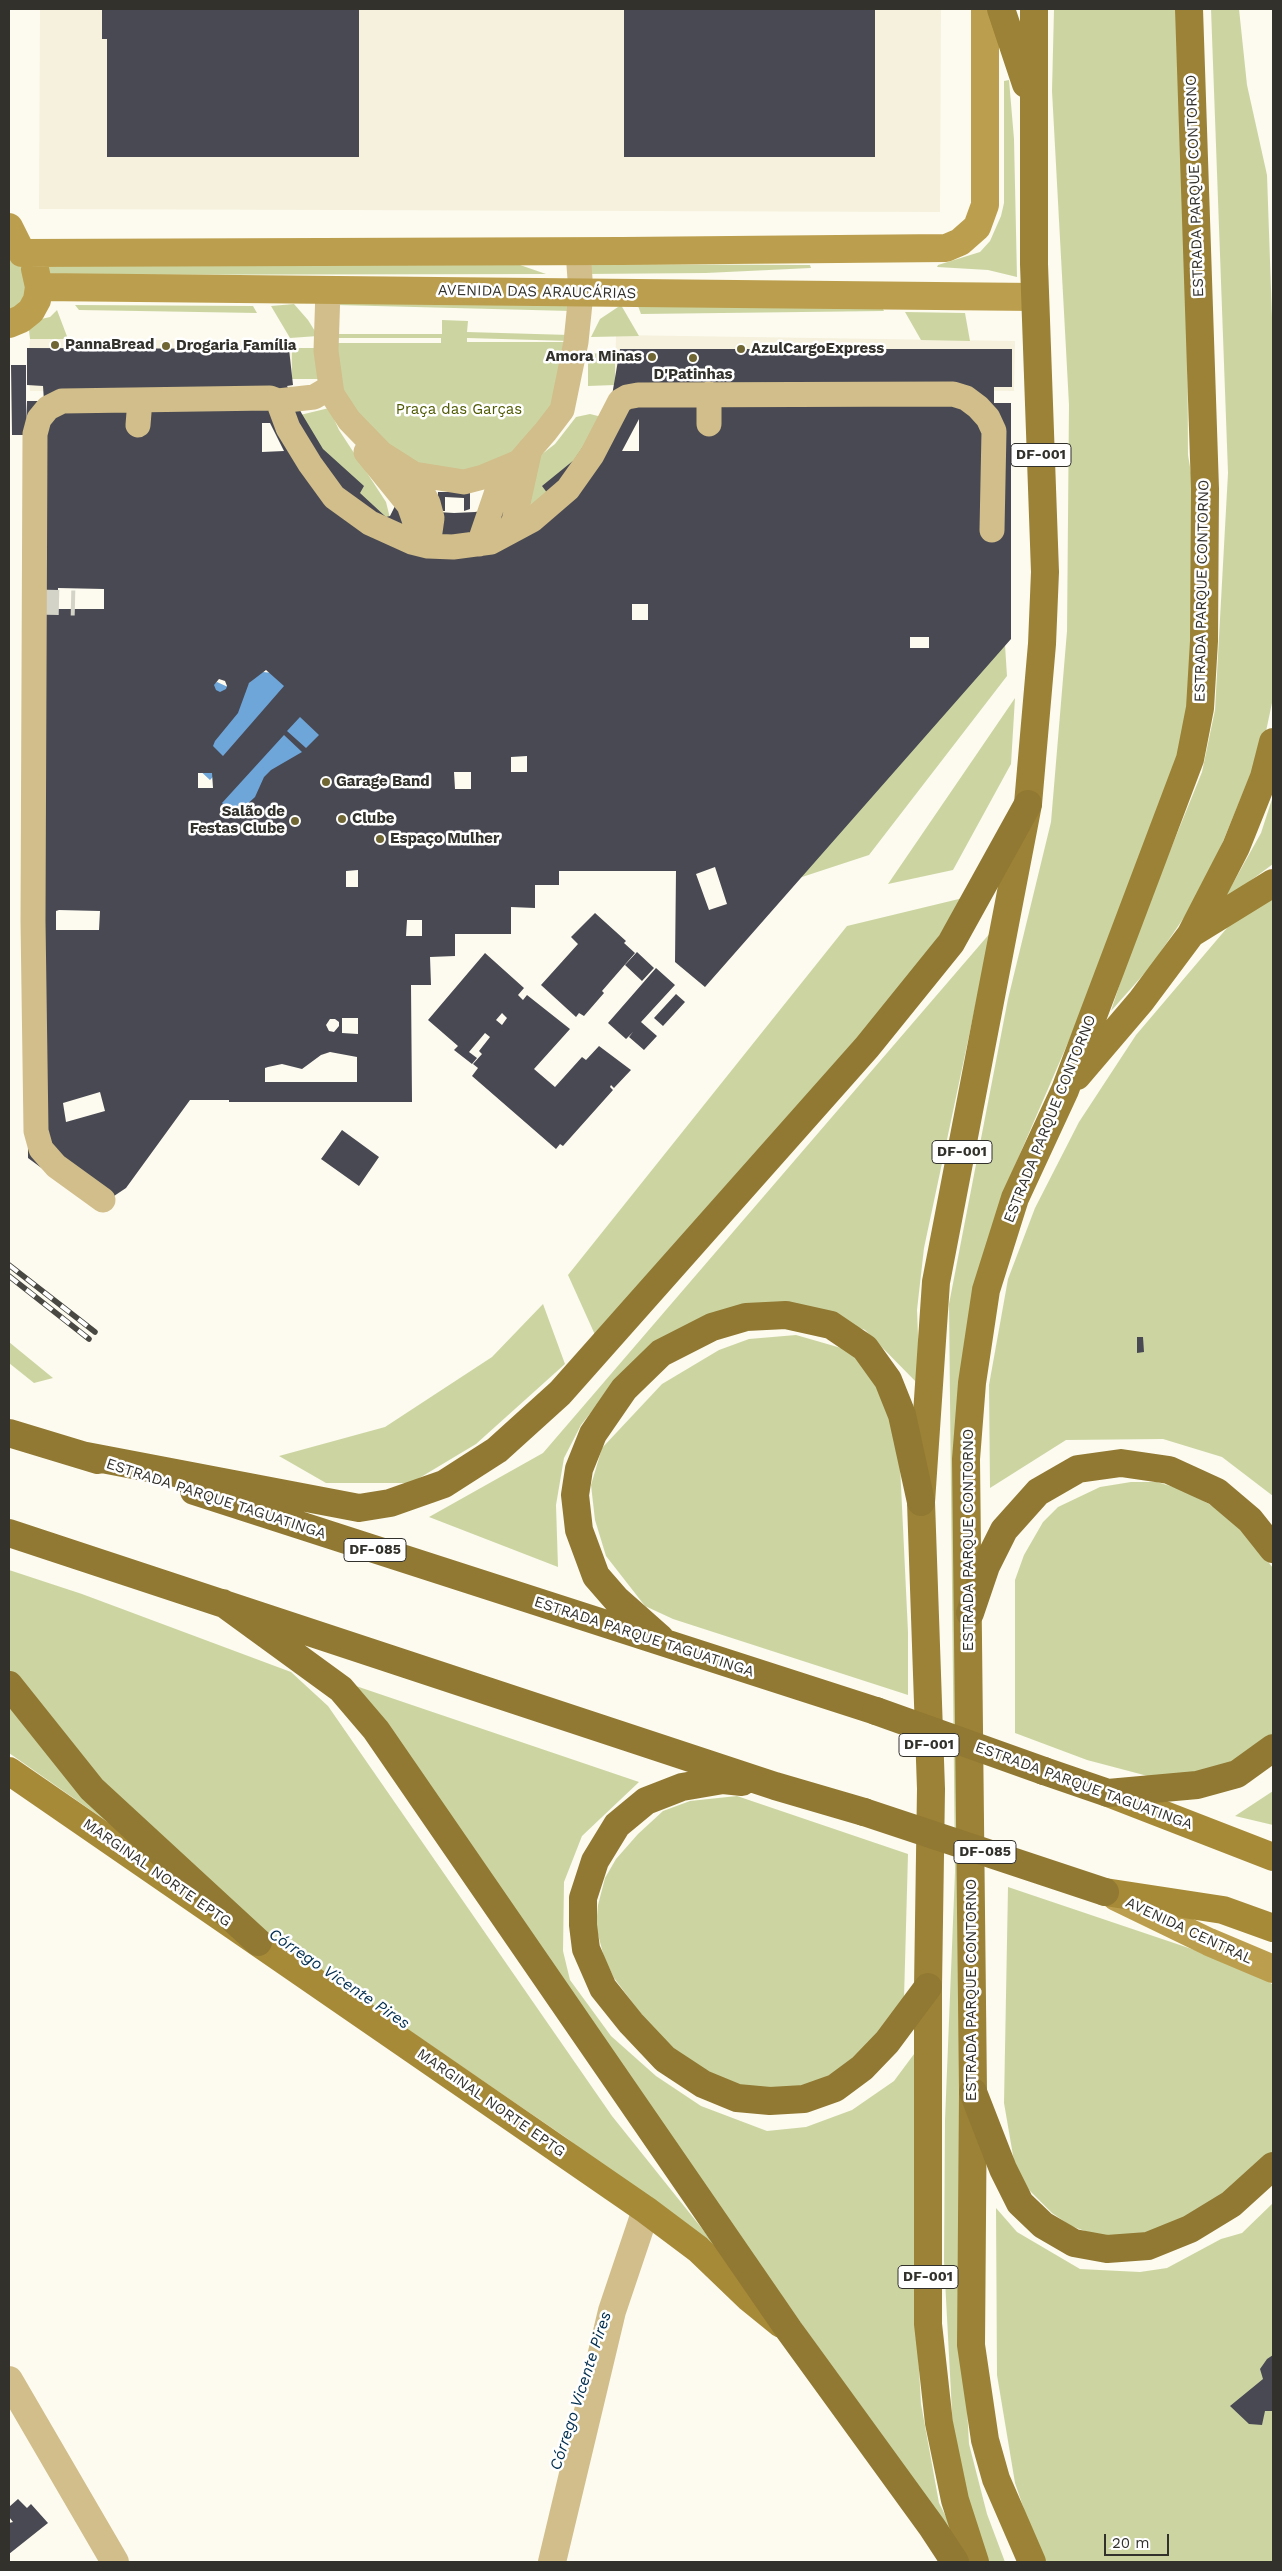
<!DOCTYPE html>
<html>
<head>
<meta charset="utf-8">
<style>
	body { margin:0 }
	#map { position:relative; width:1282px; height:2571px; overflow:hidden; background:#fdfbef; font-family:"Work Sans",sans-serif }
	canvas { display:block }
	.frame { position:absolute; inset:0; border:10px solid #32312c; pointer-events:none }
	.scale { position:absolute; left:1104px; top:2534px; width:65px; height:22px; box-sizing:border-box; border:2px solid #32312c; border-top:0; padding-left:6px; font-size:15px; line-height:18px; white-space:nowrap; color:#32312c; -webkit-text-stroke:4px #fff; paint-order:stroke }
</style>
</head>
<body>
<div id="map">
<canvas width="1282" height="2571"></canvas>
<div class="frame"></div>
<div class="scale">20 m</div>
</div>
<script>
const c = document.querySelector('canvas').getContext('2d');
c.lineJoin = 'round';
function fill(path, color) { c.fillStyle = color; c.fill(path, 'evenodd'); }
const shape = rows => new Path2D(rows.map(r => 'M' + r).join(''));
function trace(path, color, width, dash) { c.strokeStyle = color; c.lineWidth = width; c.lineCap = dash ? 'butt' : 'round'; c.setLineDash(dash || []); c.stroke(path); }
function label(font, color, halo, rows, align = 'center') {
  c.font = font + ' "Work Sans",sans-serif'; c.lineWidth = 5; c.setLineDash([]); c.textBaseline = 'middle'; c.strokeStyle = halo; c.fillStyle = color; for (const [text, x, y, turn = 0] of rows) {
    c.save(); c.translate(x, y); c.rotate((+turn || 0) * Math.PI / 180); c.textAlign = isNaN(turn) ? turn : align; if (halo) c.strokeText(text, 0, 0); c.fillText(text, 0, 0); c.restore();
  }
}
const built = shape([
	[40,9,941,9,940,212,39,209],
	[616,335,1015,341,1014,391,615,385],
	[30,339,292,341,292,393,30,391,28,363]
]);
const green = shape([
	[1054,9,1177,9,1187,269,1188,455,1195,497,1191,713,1176,764,1079,1017,1013,1170,971,1306,959,2261,969,2444,987,2514,1005,2562,989,2562,974,2521,954,2450,944,2261,945,2120,955,1872,949,1304,1008,999,1051,822,1067,631,1069,405,1052,91],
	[1211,9,1239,9,1247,85,1267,175,1273,346,1273,698,1264,741,1204,888,1151,966,1111,1011,1135,937,1202,772,1215,710,1228,473],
	[1009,80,1014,139,1017,277,988,270,937,267,938,265,980,252,990,241,1001,216,1004,203,1004,81],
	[9,255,22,264,29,283,23,301,9,312],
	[586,264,810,265,811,268,706,273,586,274],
	[45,265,520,265,546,274,45,275],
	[336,299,571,305,571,311,336,305],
	[880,303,884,311,641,314,638,306],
	[294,304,308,320,318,336,290,338,271,306],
	[75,305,253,306,257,313,79,310],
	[621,305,639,336,591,337,600,319],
	[57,310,68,339,30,339,28,322,50,317],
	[905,312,965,313,970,341,921,340],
	[442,320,468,321,467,332,570,335,570,341,467,338,467,342,570,342,562,392,515,460,470,481,406,464,347,409,329,343,441,343,441,338,336,338,336,334,442,334],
	[292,348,319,348,319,379,292,379],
	[615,352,615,385,588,386,588,354],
	[329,408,339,430,386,502,391,522,374,518,292,417],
	[590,414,602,417,586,453,527,515,533,461,555,444,576,417],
	[1003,614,1007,676,869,855,799,878],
	[1015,698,1011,764,953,870,888,884],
	[1273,796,1273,864,1223,901,1261,833],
	[963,898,925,958,884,1012,596,1337,568,1275,847,926],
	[1273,899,1273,1496,1222,1457,1163,1439,1066,1440,990,1488,989,1385,1008,1279,1035,1208,1079,1122,1136,1035,1238,915],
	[991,932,924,1248,917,1310,920,1386,865,1330,794,1303,611,1387,581,1425,564,1458,556,1505,558,1567,429,1517,543,1453],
	[543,1304,565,1364,476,1444,411,1483,326,1483,279,1456,385,1427,492,1357],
	[796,1335,848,1350,863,1365,876,1383,899,1444,908,1632,908,1695,673,1619,645,1606,606,1556,595,1520,591,1485,602,1448,662,1384,719,1350,749,1339],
	[9,1342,53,1378,34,1383,9,1363],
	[1131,1482,1157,1482,1180,1489,1209,1504,1236,1521,1273,1568,1273,1735,1245,1762,1159,1779,1087,1760,1015,1733,1015,1580,1024,1555,1043,1522,1058,1507,1100,1487],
	[9,1570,82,1594,291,1672,328,1706,612,2116,740,2276,568,2139,255,1925,9,1753],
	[353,1685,639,1782,582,1836,564,1882,563,1951,570,1980,611,2036,656,2076,701,2106,767,2131,806,2127,852,2110,894,2081,920,2046,918,2351,921,2404,939,2503,969,2562],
	[1273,1791,1273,1825,1235,1816],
	[737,1796,908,1854,904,1999,883,2034,820,2086,774,2093,735,2087,697,2068,656,2034,614,1978,604,1957,596,1927,598,1905,605,1878,616,1859,638,1834,663,1811,690,1801],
	[1008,1887,1254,1970,1273,1985,1273,2155,1254,2174,1154,2236,1096,2235,1071,2226,1052,2213,1026,2187,1015,2167,1004,2103],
	[1273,2203,1273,2562,1042,2562,1015,2483,997,2375,996,2208,1017,2232,1080,2269,1140,2272,1167,2268,1221,2239,1242,2233]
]);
const water = shape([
	[282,668,289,697,210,780,183,755,209,686,217,682,228,687,247,685,257,674,263,672,273,673],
	[292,710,331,723,244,818,199,809]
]);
const building = shape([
	[102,9,359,9,359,157,107,157,107,39,102,39],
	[624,9,875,9,875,157,624,157],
	[27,348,289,349,293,385,287,386,302,414,323,449,364,486,360,493,386,517,390,516,397,502,438,512,454,513,475,512,498,508,524,511,548,494,542,486,574,460,610,407,620,349,1012,349,1012,387,994,387,994,403,1011,403,1011,639,705,987,675,962,676,871,559,871,559,885,535,885,535,908,511,907,511,934,455,934,455,956,430,957,431,985,411,985,412,1102,229,1102,229,1100,190,1100,126,1188,111,1198,101,1212,28,1158,27,435,12,435,11,365,26,365,26,425,27,401,44,401,43,386,27,385],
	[639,419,639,451,622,451],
	[262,423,270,423,284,451,262,452],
	[58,588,104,589,104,609,58,609],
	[632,604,648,604,648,620,632,620],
	[910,637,929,637,929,648,910,648],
	[266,670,284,686,223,756,213,746,215,741,238,713,249,683],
	[219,679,225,681,227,686,226,689,220,692,216,690,214,685],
	[300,717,319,735,306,748,287,731],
	[284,735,302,752,271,770,264,777,255,797,243,808,233,812,222,803],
	[527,756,527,772,511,772,511,757],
	[454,772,471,772,471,789,455,789],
	[198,773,212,773,213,788,198,788],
	[715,867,727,904,709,910,696,874],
	[358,870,358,887,346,887,346,871],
	[59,910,100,911,99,930,56,930,56,911],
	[407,920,422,920,422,936,406,936],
	[342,1018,358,1018,358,1034,342,1033],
	[330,1019,335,1019,339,1022,339,1026,334,1032,329,1031,326,1025],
	[330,1052,357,1057,357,1082,265,1082,265,1068,268,1067,282,1064,302,1069,321,1055],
	[100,1092,105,1111,66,1122,63,1103],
	[438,492,470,492,470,509,464,511,464,498,445,497,445,511,437,511],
	[595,913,626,941,624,943,635,953,602,991,604,993,584,1016,579,1013,576,1017,541,985,578,944,571,937],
	[637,952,654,968,642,981,625,965],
	[485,953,524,988,518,995,523,1000,527,995,570,1029,534,1069,555,1087,582,1057,586,1060,599,1046,631,1070,614,1088,611,1085,610,1087,613,1090,563,1146,560,1144,556,1149,472,1076,478,1068,473,1064,482,1054,479,1051,490,1037,485,1033,469,1052,477,1058,472,1064,454,1050,458,1046,428,1020],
	[502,1013,507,1018,502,1025,496,1020],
	[656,968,675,985,641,1022,657,1036,644,1050,629,1037,633,1032,626,1039,608,1023],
	[676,994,685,1002,663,1026,654,1018],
	[342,1130,379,1157,359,1186,321,1159],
	[1137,1337,1143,1337,1144,1352,1137,1353],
	[1273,2355,1273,2411,1265,2411,1262,2425,1249,2424,1230,2406,1263,2379,1260,2369,1267,2359],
	[18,2499,27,2508,31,2504,48,2523,9,2554,9,2523,13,2522,9,2517,9,2507]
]);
const minorTunnel = shape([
	[34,602,75,603]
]);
const minor = shape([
	[328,290,326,351,332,394,349,420,381,453,414,474,464,482,483,477,519,462,546,431,562,410,576,342,581,293,578,251],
	[709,394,709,424],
	[278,401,314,397,331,387],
	[138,425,140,400],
	[366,452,409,505,417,528,412,542],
	[399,470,421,489,428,503,432,518,428,546],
	[507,533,514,521,530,449],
	[479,544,505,468],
	[103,1200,56,1166,41,1149,36,1131,33,921,35,434,39,419,48,408,62,401,270,398,278,401,288,428,310,464,334,497,370,523,412,542,428,546,453,547,491,542,532,520,568,489,592,455,620,401,627,397,638,395,953,394,966,398,978,407,988,418,994,431,992,530]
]);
const tertiary = shape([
	[9,2380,115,2562],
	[552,2562,612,2311,646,2210]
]);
const secondary = shape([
	[9,227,22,253,622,251,946,248,960,242,977,227,985,205,985,9],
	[39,287,1035,297],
	[9,324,21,319,31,311,37,300,39,287,35,269],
	[1116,1897,1209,1942,1273,1969]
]);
const primary = shape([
	[9,1771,646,2210,698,2249,749,2298,781,2324],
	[1108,1793,1273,1857],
	[1105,1892,1223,1910,1273,1928]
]);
const trunk = shape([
	[1001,9,1026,84],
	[1192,933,1273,883],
	[1077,1076,1141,1001,1191,934,1236,847,1264,777,1273,742],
	[975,2562,955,2500,939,2423,928,2324,928,1987,931,1789,921,1502,936,1282,1028,804,1042,644,1045,572,1034,264,1034,9],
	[1032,2562,996,2479,985,2440,971,2345,973,2092,966,1459,972,1383,986,1290,1015,1198,1065,1090,1190,759,1200,708,1204,641,1205,489,1189,9]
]);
const motorway = shape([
	[9,1433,98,1460],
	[81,1455,359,1508,390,1503,444,1484,497,1450,560,1393,867,1047,951,943,1028,804],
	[194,1491,876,1711],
	[9,1533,775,1786,864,1812],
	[223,1603,341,1689,376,1730,789,2330,932,2527,955,2562],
	[970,1613,986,1566,1004,1530,1038,1492,1078,1469,1121,1463,1169,1470,1217,1492,1250,1520,1273,1549],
	[660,1638,616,1599,596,1576,579,1530,575,1495,579,1469,593,1434,624,1389,661,1353,712,1327,746,1317,786,1315,831,1325,865,1348,888,1380,902,1415,921,1502],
	[9,1685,92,1789,258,1942],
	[1044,1771,1108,1793,1197,1785,1237,1774,1273,1748],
	[742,1782,723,1780,682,1787,646,1801,617,1825,595,1861,583,1898,583,1925,586,1949,603,1988,631,2023,665,2059,703,2084,737,2098,770,2101,804,2099,835,2088,862,2068,887,2042,928,1987],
	[973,2092,1003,2169,1020,2203,1043,2225,1074,2243,1107,2249,1148,2246,1190,2229,1231,2204,1273,2166]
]);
const rail = shape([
	[9,1265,95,1332],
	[9,1276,89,1339]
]);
const motorwayBridge = shape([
	[876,1711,1044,1771],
	[864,1812,1105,1892]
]);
const markers = [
	[55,345,5,"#6f6633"],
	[166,346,5,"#6f6633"],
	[741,349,5,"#6f6633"],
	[652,357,5,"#6f6633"],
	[693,358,5,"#6f6633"],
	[326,782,5,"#6f6633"],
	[342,819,5,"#6f6633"],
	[295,821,5,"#6f6633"],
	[380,839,5,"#6f6633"]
];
const shields = [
	[1041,455,60],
	[962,1152,60],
	[375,1550,62],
	[929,1745,60],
	[985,1852,62],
	[928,2277,60]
];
const shieldNames = [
	["DF-001",1041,455],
	["DF-001",962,1152],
	["DF-085",375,1550],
	["DF-001",929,1745],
	["DF-085",985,1852],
	["DF-001",928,2277]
];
const streetNames = [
	["ESTRADA PARQUE CONTORNO",1195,186,-92],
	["AVENIDA DAS ARAUCÁRIAS",537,292,1],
	["ESTRADA PARQUE CONTORNO",1202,591,-89],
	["ESTRADA PARQUE CONTORNO",1050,1119,-68],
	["ESTRADA PARQUE TAGUATINGA",216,1499,18],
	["ESTRADA PARQUE CONTORNO",969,1540,-90],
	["ESTRADA PARQUE TAGUATINGA",644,1637,18],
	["ESTRADA PARQUE TAGUATINGA",1084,1786,20],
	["MARGINAL NORTE EPTG",157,1873,35],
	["AVENIDA CENTRAL",1189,1931,25],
	["ESTRADA PARQUE CONTORNO",972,1990,-90],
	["MARGINAL NORTE EPTG",491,2103,35]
];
const poiNames = [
	["PannaBread",65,345],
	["Drogaria Família",176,346],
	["AzulCargoExpress",751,349],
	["Amora Minas",642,357,"right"],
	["D'Patinhas",693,375,"center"],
	["Garage Band",336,782],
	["Salão de",285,812,"right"],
	["Festas Clube",285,829,"right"],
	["Clube",352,819],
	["Espaço Mulher",390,839]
];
const parkNames = [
	["Praça das Garças",459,410]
];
const waterNames = [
	["Córrego Vicente Pires",339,1979,34],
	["Córrego Vicente Pires",581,2391,-72]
];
fill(built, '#f5f1dd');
fill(green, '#ccd5a2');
fill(water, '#6fa6da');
fill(building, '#494953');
trace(minorTunnel, '#d4d3c8', 25, [25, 12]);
trace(minor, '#d1be8b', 25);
trace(tertiary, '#d1be8b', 28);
trace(secondary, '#bc9f4e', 28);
trace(primary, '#a68a38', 28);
trace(trunk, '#9c8236', 28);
trace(motorway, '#917933', 28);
trace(rail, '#494842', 5.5);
trace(rail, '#fff', 4, [11]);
trace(motorwayBridge, '#917933', 28);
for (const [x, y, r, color] of markers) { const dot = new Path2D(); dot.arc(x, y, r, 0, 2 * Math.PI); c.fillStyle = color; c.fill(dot); trace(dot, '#fff', 2); }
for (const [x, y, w] of shields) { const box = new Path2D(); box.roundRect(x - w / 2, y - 11.5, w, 23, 4); c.fillStyle = '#fff'; c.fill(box); trace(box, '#32312c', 1); }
label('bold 14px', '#32312c', null, shieldNames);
label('15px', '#32312c', '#fff', streetNames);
label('bold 15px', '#32312c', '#fff', poiNames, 'left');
label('15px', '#4f5900', '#fff', parkNames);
label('italic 16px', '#012d4e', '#fff', waterNames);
</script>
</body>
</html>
